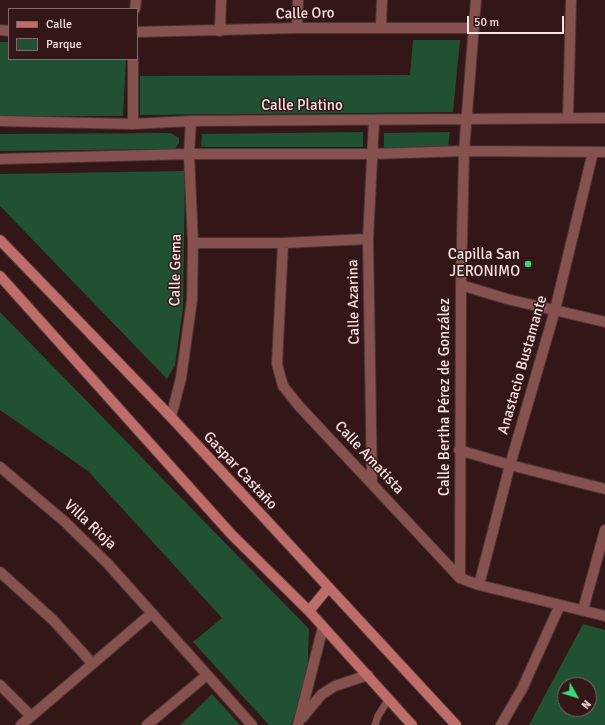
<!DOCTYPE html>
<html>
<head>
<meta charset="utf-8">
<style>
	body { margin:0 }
	#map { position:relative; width:605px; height:725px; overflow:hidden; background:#331716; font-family:Signika,sans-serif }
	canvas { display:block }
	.legend { position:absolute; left:8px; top:8px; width:130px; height:52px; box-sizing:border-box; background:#331716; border:1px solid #826968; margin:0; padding:5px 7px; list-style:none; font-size:12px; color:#f8e3e2 }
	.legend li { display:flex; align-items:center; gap:8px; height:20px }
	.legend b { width:20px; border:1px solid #826968 }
	.north { position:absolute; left:557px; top:677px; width:40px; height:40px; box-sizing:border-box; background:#331716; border:1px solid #826968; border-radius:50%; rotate:129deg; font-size:11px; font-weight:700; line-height:16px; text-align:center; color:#f8e3e2 }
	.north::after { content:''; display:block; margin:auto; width:14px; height:18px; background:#37d880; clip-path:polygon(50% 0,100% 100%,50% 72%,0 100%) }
	.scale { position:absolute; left:467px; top:16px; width:97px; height:18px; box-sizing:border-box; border:2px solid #f8e3e2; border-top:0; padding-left:5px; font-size:12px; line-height:14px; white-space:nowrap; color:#f8e3e2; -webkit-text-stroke:3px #331716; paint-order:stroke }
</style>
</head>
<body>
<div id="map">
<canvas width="605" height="725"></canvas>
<ul class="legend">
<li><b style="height:5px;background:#be6d6a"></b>Calle</li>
<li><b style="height:11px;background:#1f5132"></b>Parque</li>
</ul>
<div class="north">N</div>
<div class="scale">50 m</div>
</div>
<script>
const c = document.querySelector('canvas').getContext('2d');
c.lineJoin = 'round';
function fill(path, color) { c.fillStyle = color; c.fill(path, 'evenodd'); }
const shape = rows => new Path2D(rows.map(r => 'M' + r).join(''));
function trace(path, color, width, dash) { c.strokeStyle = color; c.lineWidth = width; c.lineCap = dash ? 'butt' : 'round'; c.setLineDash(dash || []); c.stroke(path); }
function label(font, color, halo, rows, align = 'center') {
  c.font = font + ' Signika,sans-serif'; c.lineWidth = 3; c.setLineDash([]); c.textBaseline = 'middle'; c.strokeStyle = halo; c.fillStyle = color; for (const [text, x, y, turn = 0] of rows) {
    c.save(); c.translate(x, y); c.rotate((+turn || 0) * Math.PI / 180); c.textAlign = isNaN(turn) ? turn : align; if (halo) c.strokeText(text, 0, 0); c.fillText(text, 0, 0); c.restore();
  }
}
const green = shape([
	[413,40,460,40,453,112,140,115,140,76,410,75],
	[0,42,9,42,9,59,126,59,123,116,0,116],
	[363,132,363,147,201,147,202,134],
	[450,132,448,147,384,148,384,133],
	[171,133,179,138,179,143,175,149,0,151,0,134],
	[185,171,183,308,175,365,167,379,0,206,0,174],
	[0,312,309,629,307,685,291,725,269,725,193,642,222,618,88,471,0,410],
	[583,624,605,630,605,725,529,725],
	[565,685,589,685,589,709,565,709],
	[212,694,240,725,180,725]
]);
const lane = shape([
	[375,725,378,716,388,700]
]);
const street = shape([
	[135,9,136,0],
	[381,27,382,0],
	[297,28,298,0],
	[0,30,9,31],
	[220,31,221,0],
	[137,32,297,28,474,28],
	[568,118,571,0],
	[0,121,133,124,191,121,605,118],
	[133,124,133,59],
	[0,159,189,154,372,154,464,151,605,152],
	[193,243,283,243,368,239],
	[283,243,277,364,283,386,299,406,460,578,479,585,605,616],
	[461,285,507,299,605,322],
	[171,417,181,378,192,300,193,243,189,154,191,121],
	[459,450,510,465,605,489],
	[0,467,64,521,108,564,252,725],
	[372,483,368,239,374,120],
	[0,572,53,620,92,663],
	[460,578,461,285,464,151,476,0],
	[479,585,510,465,555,310,593,152],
	[583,610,605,530],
	[0,685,31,716],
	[302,718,322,694,335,686,368,675],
	[21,725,152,613],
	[147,725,207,675],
	[298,725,323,627],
	[501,725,522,689,560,605]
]);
const secondary = shape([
	[0,240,171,417,456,725],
	[0,276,232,535,309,611,412,725],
	[309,611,328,588]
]);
const markers = [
	[528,264,4,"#37d880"]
];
const streetNames = [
	["Calle Oro",305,14,-1],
	["Calle Platino",302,106],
	["Calle Gema",176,270,-89],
	["Calle Azarina",354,302,-91],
	["Anastacio Bustamante",523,365,-74],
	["Calle Bertha Pérez de González",445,397,-90],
	["Calle Amatista",369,458,47],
	["Gaspar Castaño",240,471,47],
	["Villa Rioja",90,525,43]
];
const poiNames = [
	["Capilla San",520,255],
	["JERONIMO",520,272]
];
fill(green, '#1f5132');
trace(lane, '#4f3433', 8);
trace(street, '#4f3433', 12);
trace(secondary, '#4f3433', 12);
trace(lane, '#855250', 7);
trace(street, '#855250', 10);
trace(secondary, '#be6d6a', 10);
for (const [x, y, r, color] of markers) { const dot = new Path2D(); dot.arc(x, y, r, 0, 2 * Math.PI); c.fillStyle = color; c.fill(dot); trace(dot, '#331716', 1.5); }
label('15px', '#f8e3e2', '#331716', streetNames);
label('15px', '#f8e3e2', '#331716', poiNames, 'right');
</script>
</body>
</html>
